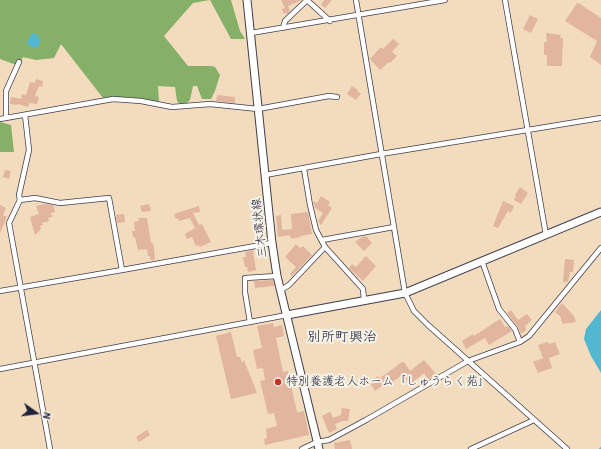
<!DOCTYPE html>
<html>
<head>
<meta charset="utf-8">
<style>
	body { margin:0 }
	#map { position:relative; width:601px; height:449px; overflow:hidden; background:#f2dcbd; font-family:"Patrick Hand",sans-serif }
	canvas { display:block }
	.north { position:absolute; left:16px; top:393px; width:40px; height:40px; -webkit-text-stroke:3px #f7f3e8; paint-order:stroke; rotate:104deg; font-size:11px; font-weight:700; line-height:16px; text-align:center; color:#22223b }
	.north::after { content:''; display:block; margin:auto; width:14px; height:18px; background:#22223b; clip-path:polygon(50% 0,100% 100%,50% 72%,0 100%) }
</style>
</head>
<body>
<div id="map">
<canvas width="601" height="449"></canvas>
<div class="north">N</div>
</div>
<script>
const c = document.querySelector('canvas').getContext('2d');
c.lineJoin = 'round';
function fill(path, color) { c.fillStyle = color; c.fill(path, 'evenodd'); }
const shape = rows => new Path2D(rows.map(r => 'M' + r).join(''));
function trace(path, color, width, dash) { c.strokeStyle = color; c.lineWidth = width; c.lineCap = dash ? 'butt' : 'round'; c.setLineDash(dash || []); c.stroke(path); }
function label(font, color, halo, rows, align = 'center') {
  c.font = font + ' "Patrick Hand","Klee One",sans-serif'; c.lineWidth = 4; c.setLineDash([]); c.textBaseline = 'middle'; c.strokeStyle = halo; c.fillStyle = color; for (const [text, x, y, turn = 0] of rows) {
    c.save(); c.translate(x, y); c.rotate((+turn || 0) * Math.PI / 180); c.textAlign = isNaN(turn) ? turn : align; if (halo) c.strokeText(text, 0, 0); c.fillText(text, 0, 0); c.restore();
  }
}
const forest = shape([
	[0,0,231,0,240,31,245,39,231,39,210,0,193,3,164,36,188,66,211,66,215,67,220,75,215,91,211,99,202,99,197,86,193,86,190,100,184,105,180,104,177,101,175,87,158,86,159,102,129,97,103,98,61,44,54,58,36,60,23,57,19,66,0,59],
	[0,122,11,125,14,152,0,152]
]);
const water = shape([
	[32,33,36,34,41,40,38,47,32,47,27,44,28,40],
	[601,310,601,373,591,356,584,339,586,329]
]);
const stream = shape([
	[600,449,601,448]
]);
const building = shape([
	[281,0,302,0,288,6,290,11,287,14,287,13,284,14,282,9,285,8],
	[324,0,332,0,325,8,321,5],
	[577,3,580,4,601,18,601,65,590,57,597,41,565,21],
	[530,15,538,19,531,33,523,29],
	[546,33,561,35,560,38,563,38,562,66,547,66,547,55,544,55,544,42,547,42],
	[393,39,399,44,392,52,397,56,390,63,389,62,380,70,370,59,381,47,383,49],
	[36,79,43,81,42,87,39,86,38,88,35,96,39,97,37,104,29,103,28,107,18,104,17,105,10,104,11,97,21,99,22,94,26,95,30,82,35,83],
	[352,86,358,90,357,91,361,94,356,100,347,94],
	[217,95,235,97,235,103,216,101],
	[5,170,11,171,9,179,3,177],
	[520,187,528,193,521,204,514,200,516,196,515,195],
	[321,196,330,202,328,205,332,208,321,225,318,221,323,213,315,208,313,201,317,203],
	[503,201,514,206,511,213,508,211,498,228,493,226],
	[45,204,53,205,55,212,51,213,52,217,48,218,49,221,42,223,43,225,40,226,41,229,35,235,30,217,39,214,36,206],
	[149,204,151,211,142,212,140,206],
	[0,205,6,208,3,215,7,217,0,233],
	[199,206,200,212,193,213,199,225,202,224,211,242,200,247,198,245,196,246,192,237,187,239,185,234,195,228,190,218,179,221,178,218,176,219,174,214],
	[308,212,312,234,300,236,301,237,291,239,290,235,278,237,276,216,281,215,282,230,292,229,291,214],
	[124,214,125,222,117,223,116,215],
	[138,218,147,218,151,243,152,242,154,247,155,260,150,260,150,256,148,256,147,249,138,250,135,237,133,237,132,231,135,231,134,222,139,221],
	[366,236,372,243,364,251,355,242,362,237],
	[296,244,300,248,303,246,312,255,292,276,290,274,296,267,285,257],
	[253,250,256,270,248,272,247,267,245,267,243,257,246,257,245,252],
	[366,256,376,266,363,281,349,268,352,264,356,267],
	[565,259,574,260,573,272,570,272,568,282,563,282],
	[273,280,274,286,255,288,254,281],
	[562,303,574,316,576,322,563,324,560,316,555,312],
	[511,310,518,320,527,314,532,320,525,326,526,330,521,334,518,327,507,313],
	[500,319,505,327,508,326,512,331,489,345,485,338,466,349,462,341,473,334,474,336],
	[273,323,274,327,282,325,284,336,276,338,283,372,288,371,290,380,296,379,297,384,291,385,297,412,304,411,309,435,265,445,264,439,267,438,266,429,277,426,274,413,268,414,260,381,265,380,263,368,257,369,253,350,262,348,257,326],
	[231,332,237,357,240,357,242,363,244,360,257,393,231,399,216,336],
	[548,342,549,344,555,342,560,354,549,358,552,368,538,373,533,362,543,358,538,345],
	[424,360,437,375,428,380,424,373,414,381,416,384,411,387,402,375,391,383,390,380,375,391,369,382,378,376,380,378,402,362,404,362,410,371],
	[342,408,350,409,348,421,343,421,335,424,337,429,329,433,322,416,330,412,333,418,341,415],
	[147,430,150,435,139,442,136,437],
	[350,440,352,449,335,449,334,443]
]);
const street = shape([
	[307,0,330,21],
	[356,0,405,293,414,311,428,325,567,449],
	[505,0,546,235],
	[283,28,285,21,307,0],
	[251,33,445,0],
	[25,115,29,150,19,195,20,200,9,223,50,449],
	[6,118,6,91,19,62],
	[0,119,113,99,141,101,172,107,210,104,258,109,329,96,337,97],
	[304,169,310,205,316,230,325,247,363,289,364,300],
	[265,175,381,154,601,118],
	[20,200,35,198,60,203,109,198,122,270,272,243],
	[322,240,394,227],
	[482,261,499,309,515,329,520,342],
	[281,290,289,285,325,247],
	[0,291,122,270],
	[250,322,245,292,245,278,277,276],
	[0,369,287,315],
	[302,449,317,442,329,440,366,420,468,361,520,342,529,336,601,248],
	[471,449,534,420]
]);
const secondary = shape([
	[247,0,272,243,277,276,319,449],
	[287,315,405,293,601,212]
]);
const markers = [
	[278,382,4,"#c8321e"]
];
const streetNames = [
	["三木環状線",260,228,-97]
];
const poiNames = [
	["特別養護老人ホーム「しゅうらく苑」",286,382]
];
const quarterNames = [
	["別所町興治",342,337]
];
fill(forest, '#86b067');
fill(water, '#52b7d1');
trace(stream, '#52b7d1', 2);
fill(building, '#e2b59e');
trace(street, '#413e4e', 6);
trace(secondary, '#413e4e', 9);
trace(street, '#fff', 4.5);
trace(secondary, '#fff', 7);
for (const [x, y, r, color] of markers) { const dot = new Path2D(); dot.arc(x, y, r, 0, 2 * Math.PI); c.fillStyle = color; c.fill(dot); trace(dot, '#f7f3e8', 1.5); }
label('12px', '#22223b', '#f7f3e8', streetNames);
label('12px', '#22223b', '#f7f3e8', poiNames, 'left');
label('14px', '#22223b', '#f7f3e8', quarterNames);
</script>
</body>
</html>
